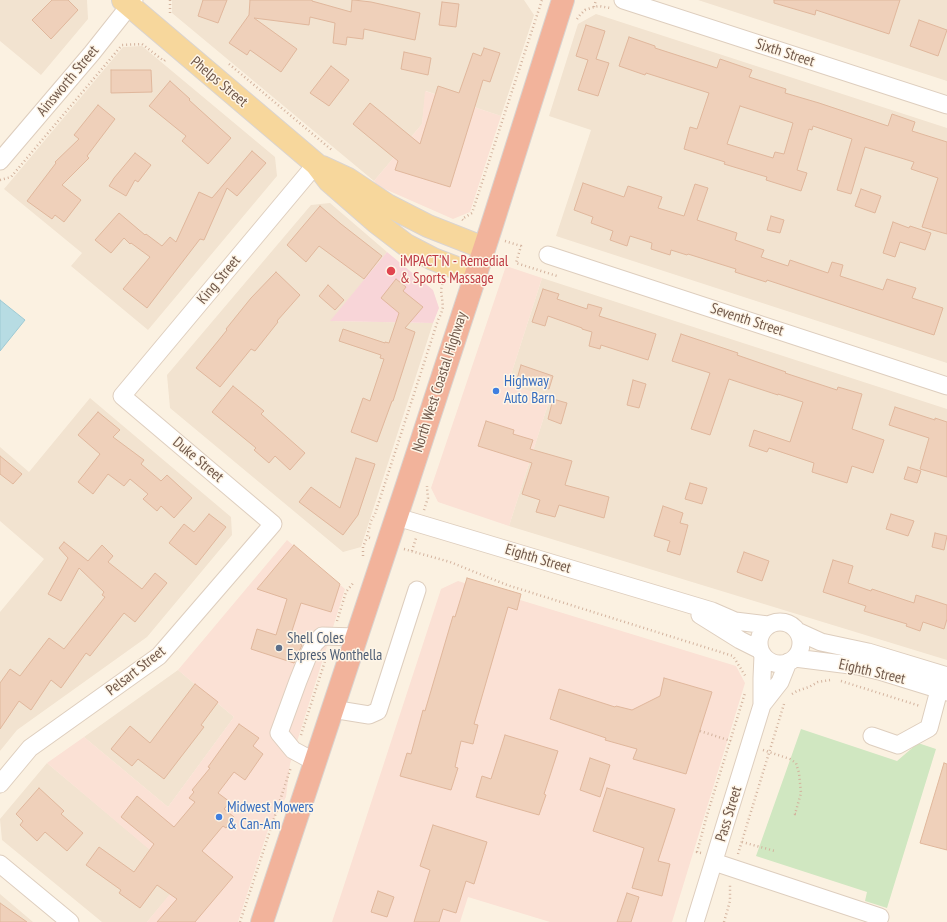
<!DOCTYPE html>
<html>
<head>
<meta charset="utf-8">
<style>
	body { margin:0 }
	canvas { display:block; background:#fbf1e1 }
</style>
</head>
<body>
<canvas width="947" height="922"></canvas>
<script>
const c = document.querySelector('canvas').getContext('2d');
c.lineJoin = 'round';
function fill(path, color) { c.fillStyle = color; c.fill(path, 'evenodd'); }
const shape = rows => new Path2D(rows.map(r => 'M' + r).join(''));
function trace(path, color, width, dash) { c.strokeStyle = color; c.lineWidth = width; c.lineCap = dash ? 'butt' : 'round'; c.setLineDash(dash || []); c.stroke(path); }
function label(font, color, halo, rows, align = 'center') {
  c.font = font + ' "PT Sans Narrow",sans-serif'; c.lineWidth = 3; c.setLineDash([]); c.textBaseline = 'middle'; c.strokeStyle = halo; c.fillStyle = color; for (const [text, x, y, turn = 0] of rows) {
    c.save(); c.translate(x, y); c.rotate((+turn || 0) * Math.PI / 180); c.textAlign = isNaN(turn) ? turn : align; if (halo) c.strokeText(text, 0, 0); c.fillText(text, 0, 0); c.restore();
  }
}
const residential = shape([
	[0,0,87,0,88,19,41,75,0,41],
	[172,0,524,0,534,15,501,116,426,91,422,124,374,181,172,13],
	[698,0,947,0,947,81],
	[596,14,947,128,947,363,556,236,591,130,549,116,578,24],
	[142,46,275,157,277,176,148,330,71,266,82,253,4,189,123,47],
	[330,203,387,252,331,321,433,323,361,547,343,552,170,408,167,375,311,205],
	[542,278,947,409,947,660,509,526,550,398,508,384],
	[90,398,231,517,232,535,147,637,17,730,0,751,0,612,44,559,0,521,0,447,29,472],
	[178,670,234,717,168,807,84,737],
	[47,763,184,878,147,922,102,922,2,840,0,819],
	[0,894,33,922,0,922]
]);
const commercial = shape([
	[425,91,501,116,470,212,453,219,378,186,374,181,422,124],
	[506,266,542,278,508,384,550,398,509,526,438,502,431,488],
	[287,540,345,589,290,764,286,797,269,827,238,922,147,922,183,878,47,763,84,737,168,807,234,717,178,670],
	[458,581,736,666,745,683,672,922,550,922,468,897,460,922,332,922,441,589]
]);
const medical = shape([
	[387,252,433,290,439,308,433,323,330,321]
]);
const green = shape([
	[801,729,897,761,918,743,936,749,887,908,865,901,867,892,756,856]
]);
const water = shape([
	[0,300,25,320,0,351,0,300]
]);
const building = shape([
	[52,0,68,0,78,10,51,39,32,20,52,0],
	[203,0,227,0,218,23,198,16,203,0],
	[250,0,312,0,312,1,351,12,352,0,354,0,371,2,420,13,415,40,364,29,363,39,347,37,346,45,333,43,335,23,310,17,309,25,254,18,297,49,281,72,250,50,247,55,229,43,249,15,250,0],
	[774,0,900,0,889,34,816,10,815,15,774,3,774,0],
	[442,2,459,4,456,27,439,25,442,2],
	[919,20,947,30,938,56,910,46,919,20],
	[586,25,605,31,596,59,609,63,598,96,578,90,588,60,576,56,586,25],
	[629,37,655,46,655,48,717,68,720,59,752,70,749,77,786,89,785,93,819,103,888,126,892,114,915,122,912,131,947,142,947,234,922,227,938,178,911,169,914,162,865,147,851,194,837,190,852,139,813,126,812,130,809,129,797,170,807,173,801,191,766,180,767,177,724,164,725,162,684,149,690,127,697,129,709,93,646,73,645,75,619,66,629,37],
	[740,106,793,123,784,154,775,152,773,158,727,144,740,106],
	[484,48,500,53,490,82,483,80,450,187,395,170,398,161,353,124,370,103,420,144,438,86,459,93,473,53,481,56,484,48],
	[404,52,431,58,428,75,401,69,404,52],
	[331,66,349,80,329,106,310,93,331,66],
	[111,70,151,70,152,92,111,93,111,70],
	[170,81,190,99,189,100,231,138,208,164,182,141,186,136,149,106,170,81],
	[98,105,115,119,87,156,89,158,62,185,81,200,64,222,55,215,52,219,27,201,56,163,55,162,79,139,74,135,98,105],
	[252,151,266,163,237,196,227,188,204,240,200,239,147,308,123,289,150,257,131,243,130,244,124,238,111,253,95,240,119,213,145,235,146,234,162,246,170,237,176,242,199,192,212,198,252,151],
	[135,153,151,165,138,182,135,180,126,196,109,186,114,178,135,153],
	[583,183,624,197,628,186,662,197,658,208,684,216,695,184,708,188,697,220,737,233,735,240,764,250,761,257,788,266,790,260,828,273,832,262,843,265,840,276,883,290,887,279,916,288,912,298,943,308,934,335,767,280,766,282,735,272,736,269,688,254,687,255,671,250,670,255,651,249,652,243,630,236,627,246,610,240,613,231,591,223,593,217,574,210,583,183],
	[861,189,881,196,875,213,855,206,861,189],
	[320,206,341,224,382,256,364,279,319,246,306,262,287,245,320,206],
	[771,216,784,220,780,233,767,230,771,216],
	[893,222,909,228,910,226,931,233,925,250,900,242,895,257,883,253,893,222],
	[276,272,300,295,277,321,278,322,255,351,251,349,220,387,196,368,227,330,226,329,251,298,276,272],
	[396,279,406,287,403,291,423,307,405,328,415,332,393,401,392,401,377,442,351,432,363,398,370,401,384,359,380,358,381,355,339,341,343,329,385,343,385,342,389,343,399,313,381,298,396,279],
	[328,285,344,300,335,310,319,296,328,285],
	[543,289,559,294,557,299,587,309,588,304,602,308,599,316,656,334,648,360,601,345,600,349,589,346,592,332,582,329,582,328,548,316,545,326,532,322,543,289],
	[681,334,738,353,737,355,786,372,785,373,837,390,838,387,862,394,852,429,884,440,873,473,852,466,847,483,812,472,814,463,769,448,767,452,749,446,754,430,790,442,803,402,778,394,778,395,729,379,710,435,691,429,710,373,672,361,681,334],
	[521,365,553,376,549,389,517,379,521,365],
	[633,380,646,384,639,408,627,405,633,380],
	[233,386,264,411,261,414,305,453,290,470,275,456,269,463,254,450,256,448,212,412,233,386],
	[553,399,567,403,561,424,548,419,553,399],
	[895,407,935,420,935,418,947,422,947,477,920,469,929,438,889,425,895,407],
	[98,412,120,430,113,437,144,460,141,464,161,481,167,475,192,498,174,518,161,506,157,511,143,499,148,494,130,479,124,486,108,474,93,494,78,482,100,454,78,435,98,412],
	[486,421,514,430,513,434,533,440,530,449,572,461,565,485,609,497,604,518,559,505,555,517,536,512,540,500,522,494,532,463,478,446,486,421],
	[0,456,22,474,13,484,0,474,0,456],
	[356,458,375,464,358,515,343,535,299,502,311,487,340,508,356,458],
	[908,467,921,471,917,483,904,479,908,467],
	[690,483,707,488,702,504,685,499,690,483],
	[663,506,683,513,680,523,688,525,680,555,667,551,670,541,654,536,663,506],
	[209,514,226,527,196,565,169,543,184,524,194,532,209,514],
	[891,514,914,521,908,536,886,529,891,514],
	[935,533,947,536,944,550,932,547,935,533],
	[64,542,88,561,102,545,113,556,108,562,142,589,155,573,167,583,135,622,124,613,90,656,86,653,61,688,51,680,31,710,19,701,0,729,0,683,10,669,20,676,49,638,64,649,105,597,102,595,104,592,79,568,61,601,48,594,68,558,59,548,64,542],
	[294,545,340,584,331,612,301,603,289,640,302,645,294,663,251,649,257,629,276,635,287,599,257,589,294,545],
	[744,552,769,561,762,581,737,572,744,552],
	[833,560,853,566,848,583,871,591,872,589,914,603,916,595,947,605,947,619,944,629,923,622,920,631,906,626,907,624,864,611,866,606,823,592,833,560],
	[467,578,521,594,517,610,508,607,485,686,474,724,478,725,473,744,461,741,455,767,458,768,451,790,400,776,407,753,411,754,423,710,425,711,453,616,455,617,467,578],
	[664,678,712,692,686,774,633,759,637,749,605,740,606,738,550,719,559,689,615,707,616,706,632,710,660,696,664,678],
	[195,684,218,702,201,725,204,727,164,779,138,759,132,766,111,749,130,726,150,743,195,684],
	[239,724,259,738,253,746,263,754,245,780,234,772,218,793,230,802,224,809,234,817,226,828,223,826,202,851,233,877,195,922,157,922,177,899,157,885,140,908,119,893,121,890,86,865,99,847,134,872,154,844,121,817,137,796,174,827,195,802,189,798,194,792,192,790,210,768,208,767,239,724],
	[505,735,558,751,544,794,546,795,539,815,476,797,482,776,491,779,505,735],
	[590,758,610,765,600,797,580,790,590,758],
	[944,763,947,764,947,850,920,843,944,763],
	[39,788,64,811,61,814,83,833,67,851,45,832,37,841,20,825,23,821,16,814,39,788],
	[607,788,675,809,658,861,670,864,662,896,632,888,644,848,593,831,607,788],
	[433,825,487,842,474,884,466,881,456,913,443,909,439,922,414,922,430,870,420,866,433,825],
	[378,891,394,897,387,917,371,912,378,891],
	[627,893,639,897,631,922,617,922,627,893],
	[0,903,27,922,0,922,0,903]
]);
const path = shape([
	[170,0,170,15],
	[594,7,596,0],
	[577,19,580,15,585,10,594,7,599,6,610,8],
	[229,64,333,151],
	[0,180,11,177,122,45,142,44,164,61,166,59],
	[463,220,462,219,472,213,542,0],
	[505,241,521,246,516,263,557,276],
	[424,510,428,498,427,488,427,486],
	[370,538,367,537,371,521,375,514,438,320,441,314,443,307,441,290,443,281],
	[404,549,450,562,507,585,733,656,746,677],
	[412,551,416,538],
	[363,556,363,547,367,537],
	[337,621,346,592,354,582],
	[841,681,920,706],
	[792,694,797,691,809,687,818,682,830,680],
	[700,731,731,741],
	[301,735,326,658],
	[763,750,790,759,796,763,799,773,801,793,795,814,797,814],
	[742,842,775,851],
	[701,853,697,852,707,815,745,693],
	[738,854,784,704],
	[240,922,291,767],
	[724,922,730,901,730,883]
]);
const minor = shape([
	[623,0,947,105],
	[0,161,92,53,134,0],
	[548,255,947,386],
	[397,517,712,611,735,621,768,625],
	[700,615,740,640,760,650],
	'759 643a21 21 0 1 1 42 0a21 21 0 1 1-42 0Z',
	[799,632,821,642,868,652,947,676],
	[795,658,858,666,879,671,947,692],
	[762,705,780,682,788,662],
	[332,709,369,715,378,711,417,590],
	[872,736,898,745,929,728,942,679],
	[315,762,293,750,279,733,298,681,308,656,314,644,322,636,356,637],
	[0,784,30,748,159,656,273,524,122,396,316,164],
	[714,862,880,917],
	[0,864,70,922],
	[695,922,762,705,762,678,763,655]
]);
const major = shape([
	[123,0,316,164,329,181,376,222,406,245,433,259,475,275],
	[322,167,348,179,387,205,428,226,484,248]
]);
const highway = shape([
	[262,922,407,485,491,228,563,0]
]);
const markers = [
	[391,271,5,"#e0444e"],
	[496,391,4,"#3f7fe0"],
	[279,648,4,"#5c6f8a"],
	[219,817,4,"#3f7fe0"]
];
const streetNames = [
	["Sixth Street",785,53,18],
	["Ainsworth Street",68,81,-50],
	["Phelps Street",219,82,40],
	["King Street",219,280,-50],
	["Seventh Street",747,320,18],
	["North West Coastal Highway",440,382,-72],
	["Duke Street",198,460,40],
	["Eighth Street",538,559,17],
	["Pelsart Street",136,671,-38],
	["Eighth Street",872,672,13],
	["Pass Street",729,814,-73]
];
const healthNames = [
	["iMPACT'N - Remedial",400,262],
	["& Sports Massage",400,279]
];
const shopNames = [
	["Highway",504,382],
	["Auto Barn",504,399],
	["Midwest Mowers",227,808],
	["& Can-Am",227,825]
];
const serviceNames = [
	["Shell Coles",287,639],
	["Express Wonthella",287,656]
];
fill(residential, '#f2e3d0');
fill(commercial, '#fbe1d5');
fill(medical, '#f8d5d8');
fill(green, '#d0e7c1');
fill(water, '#b7dce3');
trace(water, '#9ecad4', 1);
fill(building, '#efd0ba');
trace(building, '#e0b79c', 1);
trace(minor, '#decebe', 19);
trace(major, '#dad4d0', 24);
trace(highway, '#dad4d0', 24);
trace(path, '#d3b39e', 2.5, [1, 3]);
trace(minor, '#fff', 17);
trace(major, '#f7d79c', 22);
trace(highway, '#f2b39b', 22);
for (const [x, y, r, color] of markers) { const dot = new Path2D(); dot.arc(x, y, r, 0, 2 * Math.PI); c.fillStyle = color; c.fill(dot); trace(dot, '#fef5e7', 1.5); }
label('15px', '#70584a', '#fef5e7', streetNames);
label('15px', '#be3a42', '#fef5e7', healthNames, 'left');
label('15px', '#366cbe', '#fef5e7', shopNames, 'left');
label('15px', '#4e5e75', '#fef5e7', serviceNames, 'left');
</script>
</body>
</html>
